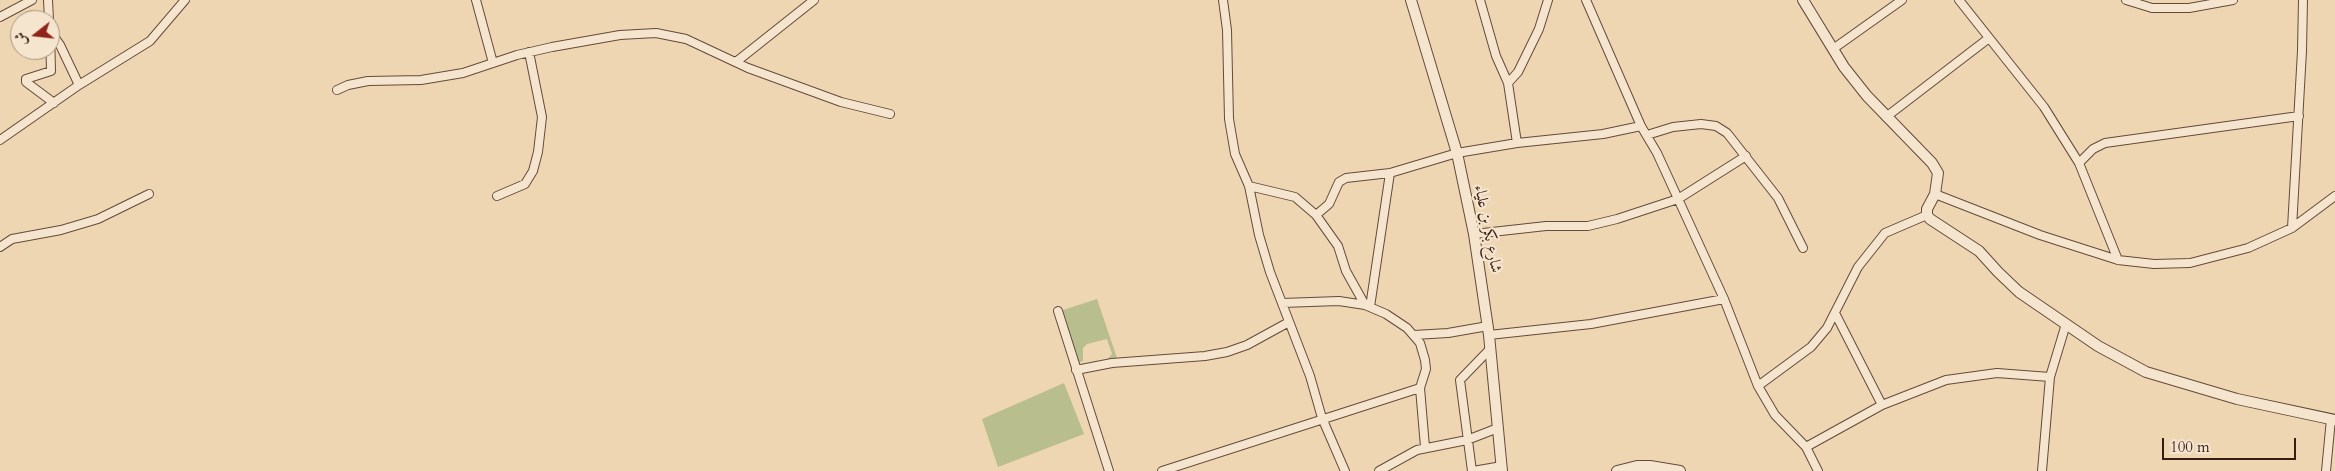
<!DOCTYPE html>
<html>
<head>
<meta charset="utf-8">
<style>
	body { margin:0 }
	#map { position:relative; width:2335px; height:471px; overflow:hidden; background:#efd6b3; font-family:Cardo,Amiri,serif }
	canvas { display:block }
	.north { position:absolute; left:10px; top:10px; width:50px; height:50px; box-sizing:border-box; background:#f5e4ce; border:1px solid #a99482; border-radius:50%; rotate:254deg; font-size:14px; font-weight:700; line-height:20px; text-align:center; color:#361c11 }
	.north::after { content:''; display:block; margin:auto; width:18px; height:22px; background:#8f2418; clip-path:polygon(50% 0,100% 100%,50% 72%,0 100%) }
	.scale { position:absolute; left:2162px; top:438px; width:134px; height:22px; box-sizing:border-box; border:2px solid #361c11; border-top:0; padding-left:6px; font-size:15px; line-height:18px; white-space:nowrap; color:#361c11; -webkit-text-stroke:4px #f5e4ce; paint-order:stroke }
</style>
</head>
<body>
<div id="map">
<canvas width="2335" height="471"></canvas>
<div class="north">ش</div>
<div class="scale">100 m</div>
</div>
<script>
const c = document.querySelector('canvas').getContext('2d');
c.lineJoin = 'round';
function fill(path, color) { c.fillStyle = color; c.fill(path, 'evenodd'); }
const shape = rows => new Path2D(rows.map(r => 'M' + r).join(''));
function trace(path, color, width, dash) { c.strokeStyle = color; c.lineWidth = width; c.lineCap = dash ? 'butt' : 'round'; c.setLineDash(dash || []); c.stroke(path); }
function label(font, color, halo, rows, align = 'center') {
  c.font = font + ' Cardo,Amiri,serif'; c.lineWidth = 4.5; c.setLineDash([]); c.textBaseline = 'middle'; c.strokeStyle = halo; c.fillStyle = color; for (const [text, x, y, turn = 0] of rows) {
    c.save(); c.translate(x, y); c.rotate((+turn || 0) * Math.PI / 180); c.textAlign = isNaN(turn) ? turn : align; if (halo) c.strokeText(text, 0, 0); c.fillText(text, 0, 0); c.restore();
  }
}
const green = shape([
	[1097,299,1117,358,1105,362,1112,354,1107,339,1087,344,1083,348,1083,361,1077,363,1060,311],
	[1064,383,1084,434,998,467,982,419]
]);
const minor = shape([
	[48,0,49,20],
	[476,0,493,63],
	[1223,0,1227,30,1229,119,1235,154,1249,186,1259,235,1270,272,1310,376,1322,418,1345,471],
	[1480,0,1496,56,1508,83,1517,143],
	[1586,0,1641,126,1657,153,1724,299,1758,386,1775,415,1806,447,1818,471],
	[1959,0,2044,107,2079,163],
	[2126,0,2152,8,2189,8,2233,0],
	[0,17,32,0],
	[50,31,51,71,26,79,26,82,54,103],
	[50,31,60,45,79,85],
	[1833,49,1902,0],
	[736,62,814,0],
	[1508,83,1518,72,1539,29,1548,0],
	[337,90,348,85,368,81,421,80,463,73,517,55,552,47,620,35,656,33,686,39,748,68,841,102,890,114],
	[1886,117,1989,38],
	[1647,135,1673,127,1701,124,1716,126,1727,133,1778,198,1803,248],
	[0,140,79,85,150,41,185,0],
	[1249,186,1295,197,1316,215,1338,246,1346,271,1365,305,1386,314,1407,328,1420,343,1425,360,1426,369,1420,388,1425,447],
	[1935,194,2040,235,2118,260,2154,264,2190,263,2248,248,2292,228,2335,196],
	[497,196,525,184,533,171,538,152,542,117,529,52],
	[1316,215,1329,204,1339,182,1346,178,1390,173,1457,153,1517,143,1603,134,1641,126],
	[2292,228,2302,51,2303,0],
	[1474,234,1546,226,1588,226,1617,219,1678,199,1746,156],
	[0,247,12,239,61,230,98,219,149,194],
	[2118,260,2079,163,2093,149,2105,143,2299,116],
	[1282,303,1339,301,1365,305],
	[1370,307,1390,173],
	[1058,311,1109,471],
	[1835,313,1882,405],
	[1414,335,1448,333,1488,326],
	[1489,335,1591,324,1724,299],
	[1076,370,1112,363,1205,356,1227,352,1247,345,1289,322],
	[1758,386,1811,347,1827,328,1858,267,1885,233,1927,215],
	[1806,447,1882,405,1946,380,1997,373,2050,377],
	[1162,471,1420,388],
	[1379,471,1417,450,1467,440,1498,428],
	[1472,471,1460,380,1490,349],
	[1473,471,1502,466],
	[2042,471,2050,377,2066,324],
	[2326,471,2331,419]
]);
const tertiary = shape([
	[1411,0,1457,153,1474,234,1489,335,1502,471],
	[1803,0,1844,67,1867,96,1932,163,1938,173,1935,194,1927,209,1927,215,1930,219,1979,251,1998,272,2019,292,2098,346,2146,372,2237,399,2335,420],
	[1617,471,1637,466,1650,466,1680,471]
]);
const streetNames = [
	["شارع بكر بن علياء",1487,229,79]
];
fill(green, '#b8be8d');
trace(minor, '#644a3a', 10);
trace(tertiary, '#644a3a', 12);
trace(minor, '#f5e4ce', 8);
trace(tertiary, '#f5e4ce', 10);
label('16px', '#361c11', '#f5e4ce', streetNames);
</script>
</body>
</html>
